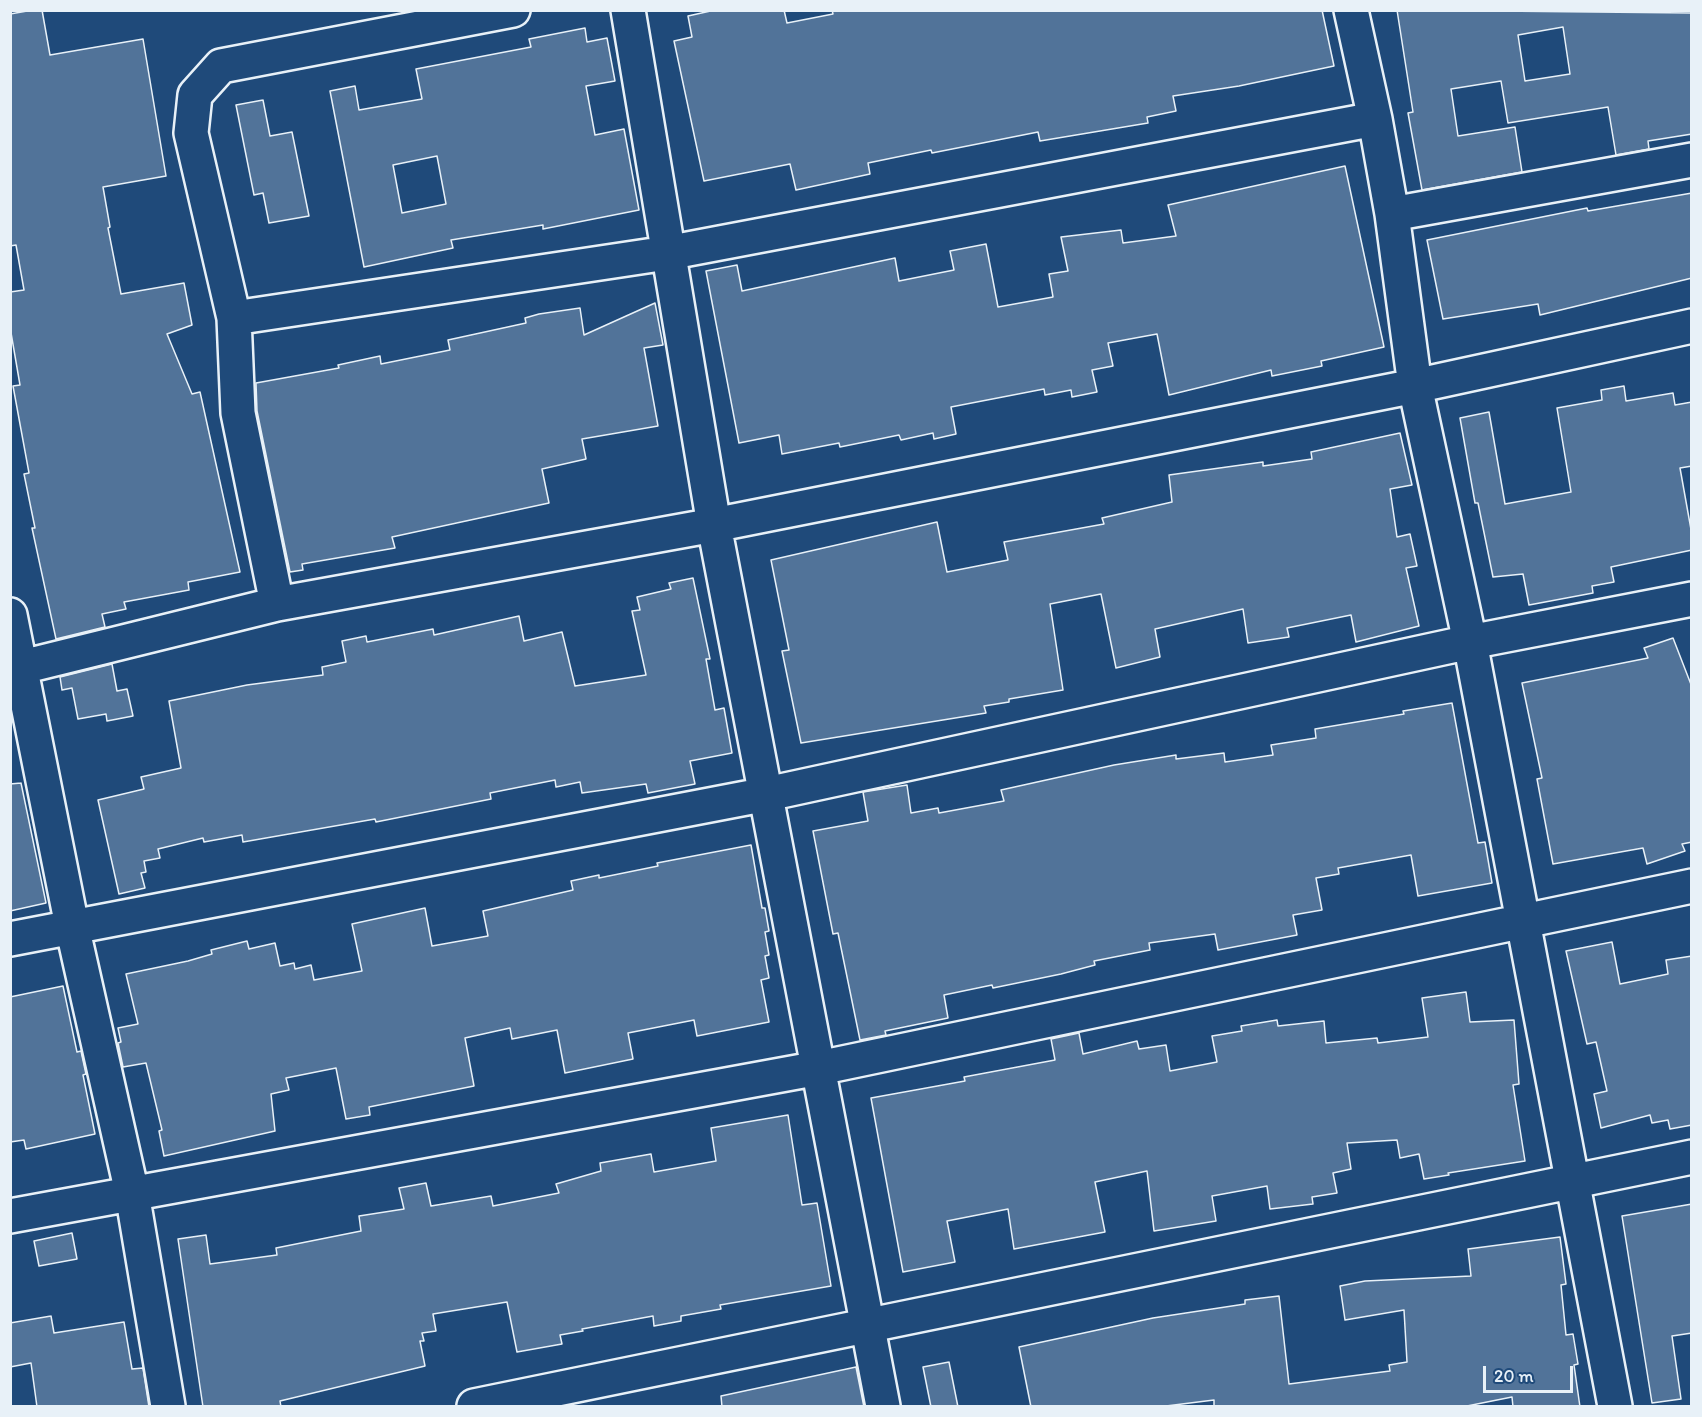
<!DOCTYPE html>
<html>
<head>
<meta charset="utf-8">
<style>
	body { margin:0 }
	#map { position:relative; width:1702px; height:1417px; overflow:hidden; background:#1f4a7a; font-family:Itim,sans-serif }
	canvas { display:block }
	.frame { position:absolute; inset:0; border:12px solid #e8f1f8; pointer-events:none }
	.scale { position:absolute; left:1483px; top:1366px; width:90px; height:27px; box-sizing:border-box; border:3px solid #e8f1f8; border-top:0; padding-left:8px; font-size:18px; line-height:21px; white-space:nowrap; color:#e8f1f8; -webkit-text-stroke:4px #1f4a7a; paint-order:stroke }
</style>
</head>
<body>
<div id="map">
<canvas width="1702" height="1417"></canvas>
<div class="frame"></div>
<div class="scale">20 m</div>
</div>
<script>
const c = document.querySelector('canvas').getContext('2d');
c.lineJoin = 'round';
function fill(path, color) { c.fillStyle = color; c.fill(path, 'evenodd'); }
const shape = rows => new Path2D(rows.map(r => 'M' + r).join(''));
function trace(path, color, width, dash) { c.strokeStyle = color; c.lineWidth = width; c.lineCap = dash ? 'butt' : 'round'; c.setLineDash(dash || []); c.stroke(path); }
const building = shape([
	[33,10,42,10,50,55,143,39,166,176,103,187,110,227,108,228,121,294,184,283,192,325,167,334,192,394,200,392,240,572,188,582,189,590,124,602,126,609,102,614,105,627,56,639,32,528,35,528,24,474,29,473,13,386,20,385,10,327,10,292,24,290,16,245,10,246,10,14,33,10],
	[715,10,784,10,787,23,833,14,832,10,1322,10,1334,66,1239,86,1173,96,1176,111,1147,117,1148,123,1040,141,1038,132,932,153,931,150,868,163,870,174,796,190,790,164,704,181,674,41,692,37,688,16,715,10],
	[1397,10,1692,13,1692,134,1648,141,1649,149,1616,155,1608,107,1508,123,1501,81,1451,89,1458,136,1515,127,1522,172,1422,190,1408,113,1413,112,1397,10],
	[1563,27,1570,74,1525,81,1518,35,1563,27],
	[585,28,587,42,607,38,615,81,586,86,595,135,624,129,639,210,543,229,543,225,451,240,453,248,364,267,330,91,355,86,359,110,422,99,416,69,531,47,529,39,585,28],
	[437,156,446,204,402,213,393,165,437,156],
	[263,100,270,136,292,132,309,216,269,223,263,193,254,195,236,105,263,100],
	[1345,166,1384,347,1321,361,1322,366,1272,376,1271,370,1169,395,1157,334,1108,343,1113,366,1092,370,1097,392,1072,397,1071,390,1045,395,1044,389,951,407,956,434,934,439,933,433,901,440,899,435,840,447,839,443,782,454,779,435,739,443,706,271,737,265,742,291,895,258,899,281,954,270,950,251,986,244,998,307,1053,297,1049,274,1068,271,1061,237,1121,230,1123,243,1176,236,1168,205,1345,166],
	[1692,193,1692,278,1540,315,1538,304,1443,319,1427,240,1587,208,1588,211,1692,193],
	[655,303,663,345,644,348,658,426,582,439,586,459,542,469,549,503,392,537,395,548,302,564,303,570,290,572,257,411,256,383,339,368,338,365,380,356,381,364,450,350,448,340,526,323,525,318,539,314,580,308,584,335,655,303],
	[1624,386,1626,401,1673,393,1675,405,1692,402,1692,466,1680,468,1692,535,1692,550,1611,567,1614,582,1592,586,1593,593,1529,605,1523,574,1493,577,1478,503,1475,503,1460,418,1489,412,1505,504,1571,492,1557,408,1602,400,1601,390,1624,386],
	[1400,433,1412,485,1390,489,1397,537,1410,534,1417,566,1406,568,1419,626,1356,642,1351,615,1287,628,1289,637,1248,643,1243,609,1155,629,1160,657,1116,668,1101,594,1050,604,1063,690,1009,699,1009,702,984,706,986,713,801,743,782,651,789,650,771,560,937,522,947,572,1008,560,1004,542,1104,524,1102,518,1172,502,1169,475,1263,462,1263,466,1312,459,1311,452,1400,433],
	[693,578,710,659,706,659,715,710,724,708,732,753,690,761,695,784,648,793,646,784,582,793,580,782,556,787,555,780,490,793,491,799,376,822,375,819,243,842,242,835,204,842,203,838,158,849,160,858,144,861,146,872,141,873,145,888,119,894,98,800,144,789,141,777,181,768,169,701,247,685,323,675,322,667,346,662,342,641,366,636,367,642,433,629,434,635,519,616,524,641,562,632,575,686,646,675,632,611,640,610,637,597,671,589,669,583,693,578],
	[1673,638,1692,687,1692,842,1682,844,1685,851,1647,864,1643,848,1553,864,1537,779,1542,778,1522,683,1648,658,1644,648,1673,638],
	[112,664,117,691,127,689,133,716,107,721,106,714,78,719,72,688,62,690,60,677,112,664],
	[1452,703,1478,843,1485,842,1492,883,1418,896,1411,855,1338,868,1339,874,1316,878,1322,910,1293,915,1297,935,1218,950,1215,934,1149,943,1150,950,1094,961,1095,965,1061,974,993,988,992,985,944,995,948,1018,885,1031,886,1035,860,1040,838,933,833,934,813,831,868,821,863,792,907,785,911,813,938,808,939,813,1004,801,1001,790,1114,765,1176,755,1176,759,1224,753,1225,762,1273,755,1271,745,1316,738,1315,729,1404,714,1403,711,1452,703],
	[21,783,46,903,10,911,10,784,21,783],
	[751,845,762,908,765,908,769,931,765,932,769,955,765,956,769,978,761,980,769,1022,697,1036,694,1020,628,1033,633,1059,565,1073,557,1030,512,1039,510,1028,465,1038,474,1086,369,1107,370,1115,346,1119,336,1068,286,1078,289,1090,271,1094,275,1131,164,1156,159,1131,162,1130,146,1063,123,1067,118,1043,121,1042,118,1028,138,1024,126,974,188,961,212,954,211,950,247,941,249,949,275,943,280,966,294,963,295,969,311,965,314,980,362,971,352,924,425,908,432,946,488,936,483,911,573,890,571,881,599,875,599,878,658,866,657,863,751,845],
	[1612,942,1620,984,1668,974,1666,960,1692,956,1692,1125,1670,1129,1668,1120,1652,1123,1650,1115,1601,1128,1594,1094,1607,1091,1596,1042,1587,1044,1566,951,1612,942],
	[63,986,77,1052,81,1051,86,1074,83,1075,95,1134,26,1149,24,1140,10,1142,10,997,63,986],
	[1466,992,1470,1022,1514,1020,1519,1084,1513,1085,1525,1161,1448,1173,1449,1175,1424,1179,1419,1154,1400,1158,1397,1140,1347,1143,1351,1169,1333,1173,1337,1193,1312,1197,1313,1204,1270,1209,1267,1186,1212,1196,1216,1221,1154,1231,1147,1171,1095,1182,1105,1232,1014,1249,1008,1209,947,1221,955,1262,903,1272,871,1098,965,1081,964,1077,1055,1060,1051,1039,1079,1033,1083,1054,1137,1041,1139,1049,1166,1045,1170,1071,1217,1062,1212,1036,1242,1031,1241,1026,1277,1020,1278,1026,1324,1021,1326,1043,1377,1038,1378,1043,1428,1037,1422,998,1466,992],
	[788,1115,802,1205,817,1203,831,1286,720,1305,721,1309,681,1316,681,1321,654,1326,653,1316,582,1329,583,1331,560,1335,562,1344,517,1352,507,1302,433,1314,436,1331,422,1333,424,1341,420,1341,425,1366,280,1401,281,1407,203,1407,178,1239,206,1235,210,1264,277,1255,276,1248,361,1231,359,1216,404,1209,399,1188,426,1183,431,1206,491,1196,493,1206,559,1193,556,1184,601,1171,600,1163,651,1154,654,1172,716,1161,711,1128,788,1115],
	[1692,1204,1692,1333,1672,1336,1681,1399,1652,1403,1622,1216,1692,1204],
	[72,1233,77,1259,39,1266,34,1241,72,1233],
	[1560,1237,1566,1284,1561,1285,1566,1335,1573,1334,1578,1364,1574,1365,1580,1407,1513,1407,1512,1397,1462,1407,1214,1407,1214,1400,1158,1407,1031,1407,1019,1347,1153,1318,1245,1304,1245,1300,1279,1296,1289,1384,1390,1371,1389,1365,1407,1362,1404,1310,1345,1320,1340,1286,1365,1281,1471,1276,1468,1249,1560,1237],
	[51,1316,54,1333,124,1322,132,1369,143,1368,149,1407,37,1407,31,1363,10,1367,10,1323,51,1316],
	[949,1362,958,1407,931,1407,923,1367,949,1362],
	[856,1367,864,1407,722,1407,721,1396,856,1367]
]);
const minor = shape([
	[628,10,714,525,883,1406],
	[1351,10,1375,119,1392,214,1415,386,1470,642,1615,1406],
	[1392,214,1692,160],
	[234,318,667,253,1375,119],
	[277,604,238,413,234,318,191,133,195,95,221,66,513,10],
	[10,615,72,926,132,1193,168,1406],
	[10,670,277,604,714,525,1415,386,1692,326],
	[10,939,767,794,1470,642,1692,599],
	[10,1216,819,1068,1692,886],
	[474,1406,1692,1157]
]);
fill(building, '#517399');
trace(building, '#e8f1f8', 1.5);
trace(minor, '#e8f1f8', 38);
trace(minor, '#1f4a7a', 33);
</script>
</body>
</html>
